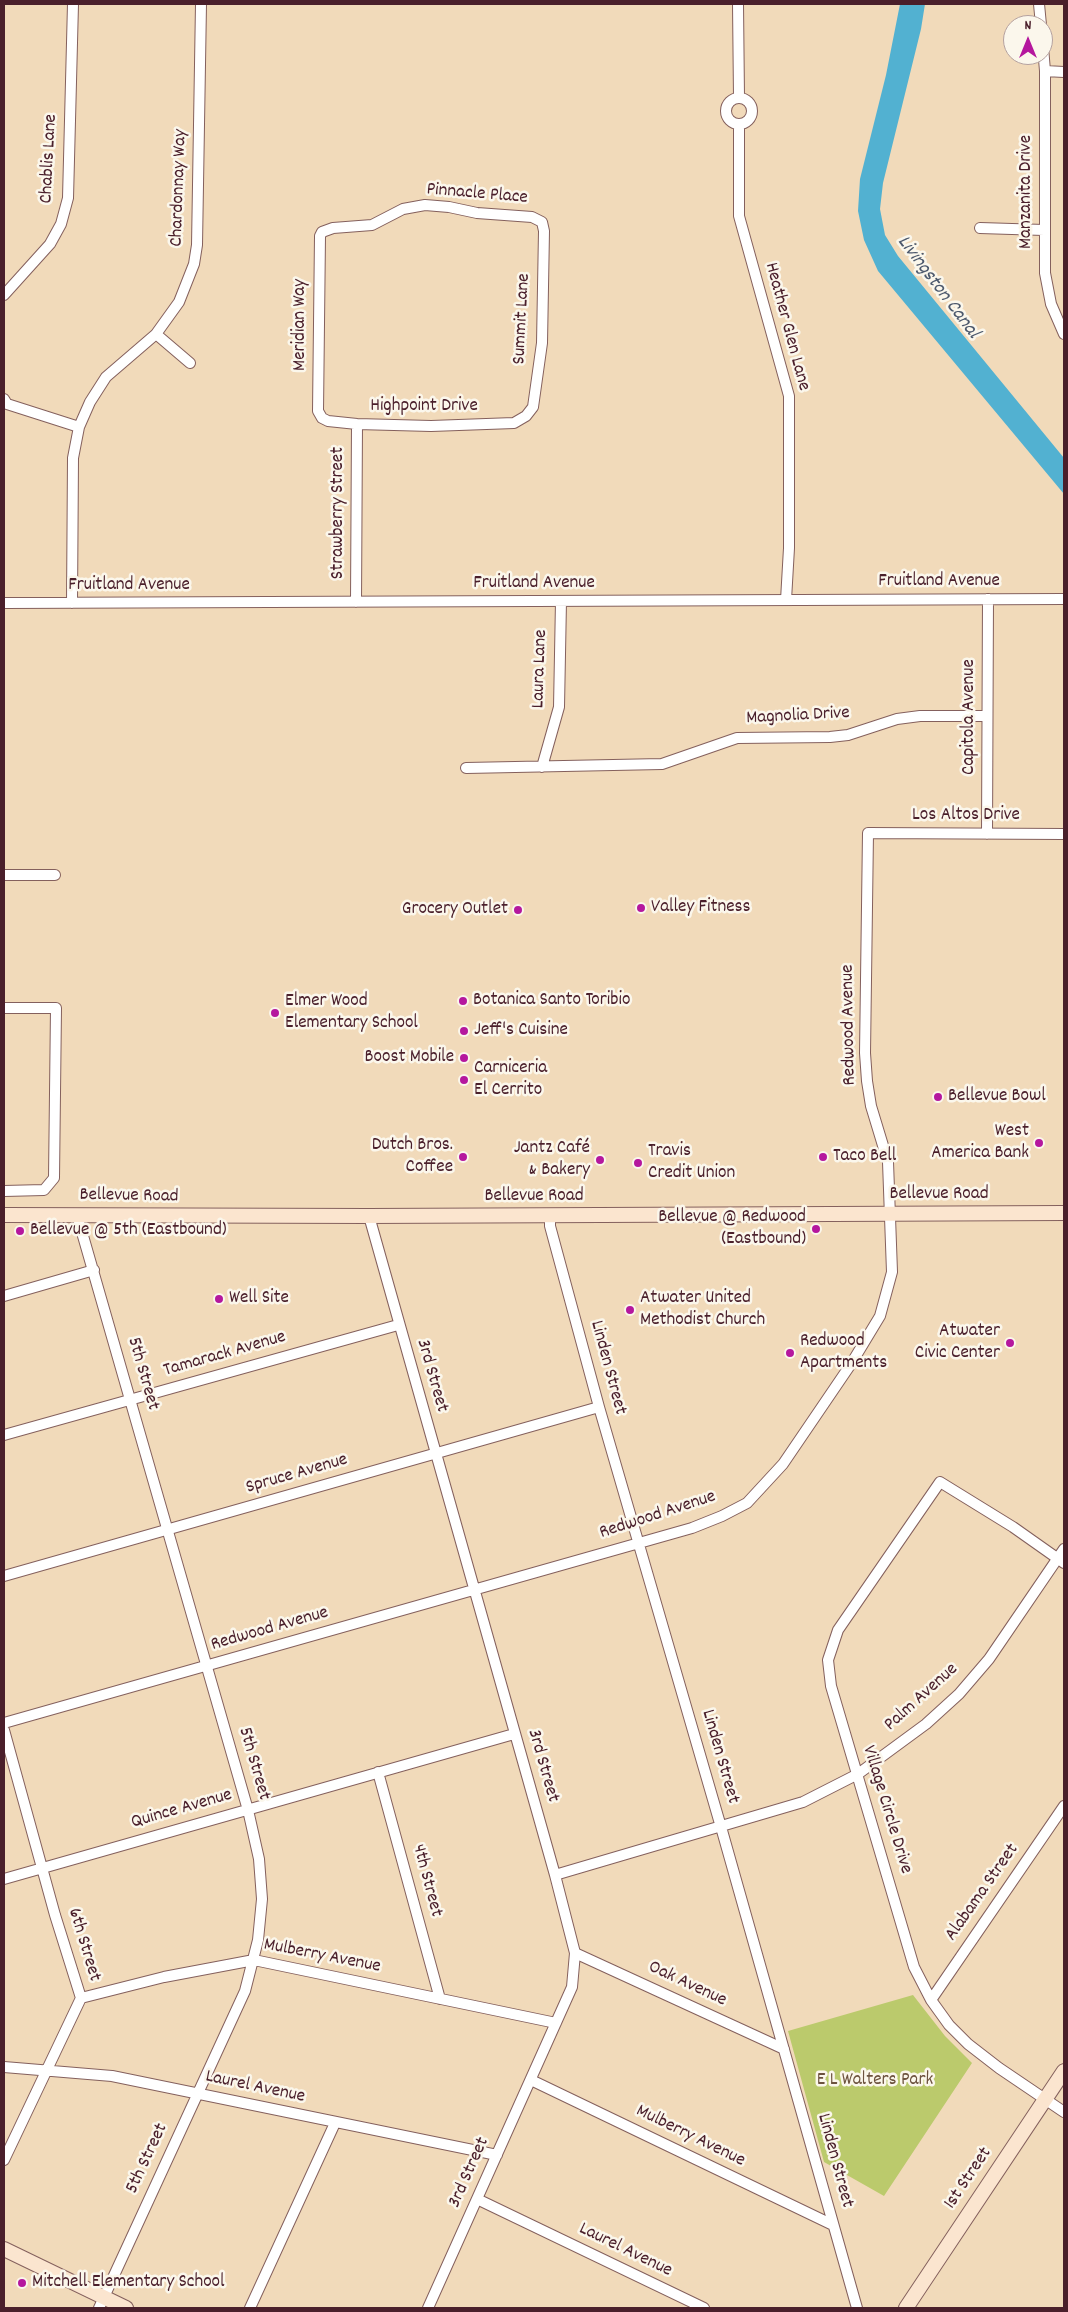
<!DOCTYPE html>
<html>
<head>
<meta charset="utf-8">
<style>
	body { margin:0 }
	#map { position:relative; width:1068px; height:2312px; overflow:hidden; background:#f1daba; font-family:Dekko,sans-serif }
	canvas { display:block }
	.frame { position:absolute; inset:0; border:5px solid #4a1f2b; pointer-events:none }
	.north { position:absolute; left:1003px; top:15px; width:50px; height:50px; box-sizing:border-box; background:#fbf7ec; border:1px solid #b4a19f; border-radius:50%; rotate:0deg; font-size:14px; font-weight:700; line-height:20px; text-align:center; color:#4a1f2b }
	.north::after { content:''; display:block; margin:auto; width:18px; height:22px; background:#b5179e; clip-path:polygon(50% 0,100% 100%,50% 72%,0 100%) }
</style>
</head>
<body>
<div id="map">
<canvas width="1068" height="2312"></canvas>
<div class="frame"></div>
<div class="north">N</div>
</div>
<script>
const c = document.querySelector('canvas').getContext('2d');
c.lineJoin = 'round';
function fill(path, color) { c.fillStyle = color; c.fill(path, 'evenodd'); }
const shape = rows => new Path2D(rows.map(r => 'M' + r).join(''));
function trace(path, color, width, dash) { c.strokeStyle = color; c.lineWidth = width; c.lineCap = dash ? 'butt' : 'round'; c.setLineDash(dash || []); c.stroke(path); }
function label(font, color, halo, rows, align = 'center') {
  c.font = font + ' Dekko,sans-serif'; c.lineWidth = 5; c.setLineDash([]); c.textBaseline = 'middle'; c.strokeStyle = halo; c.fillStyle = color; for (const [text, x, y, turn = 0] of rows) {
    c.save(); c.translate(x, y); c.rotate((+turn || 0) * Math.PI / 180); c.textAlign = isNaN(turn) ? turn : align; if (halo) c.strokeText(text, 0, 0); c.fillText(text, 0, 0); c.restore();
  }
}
const green = shape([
	[913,1995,945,2036,972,2063,884,2196,824,2162,788,2031]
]);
const water = shape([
	[900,4,925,4,921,29,883,183,880,209,885,235,898,256,1064,458,1064,494,878,271,864,240,858,211,860,179,886,75]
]);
const street = shape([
	[738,4,739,97],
	[1039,4,1041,25],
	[1043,47,1045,71,1045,273,1051,304,1064,334],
	[1045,71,1064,72],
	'726 111a13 13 0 1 1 26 0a13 13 0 1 1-26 0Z',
	[739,125,739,216,789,396,789,548,786,600],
	[425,205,449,207,477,213,532,217,542,222,544,231,542,343,533,407,526,416,514,423,431,426,357,424,328,421,322,418,318,411,320,236,322,232,333,228,372,225,403,209,425,205],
	[980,228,1044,230],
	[4,295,50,244,61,224,68,198,73,4],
	[156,334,190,363],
	[4,399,7,404,79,427],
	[356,602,357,424],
	[4,603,1064,599],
	[72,603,73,458,79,427,90,402,106,377,156,334,179,302,194,264,197,245,201,4],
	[542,767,559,707,561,601],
	[466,768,662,764,737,738,830,737,848,735,897,719,920,716,987,716],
	[987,834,988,599],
	[4,875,55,875],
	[4,1008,56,1008,54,1178,44,1190,4,1191],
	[77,1215,248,1810,259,1859,262,1899,258,1940,245,1991,99,2308],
	[550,1215,550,1226,599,1407,721,1827,857,2308],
	[369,1216,555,1875,575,1953,572,1987,428,2308],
	[4,1296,94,1270],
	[4,1435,398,1325],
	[1064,1563,1013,1527,940,1482,838,1630,828,1660,831,1686,914,1967,931,2000,949,2025,968,2044,999,2068,1064,2112],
	[4,1576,599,1407],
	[4,1723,692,1528,722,1516,747,1503,783,1464,851,1364,880,1316,892,1272,888,1162,871,1106,867,1081,865,1053,868,833,1064,834],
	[4,1730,55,1915,81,1998,4,2160],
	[378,1772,440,1999],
	[555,1875,803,1802,858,1774,926,1724,959,1694,989,1659,1064,1549],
	[4,1879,514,1734],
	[575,1953,784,2049],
	[81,1998,164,1977,254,1960,556,2023],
	[931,2000,1064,1806],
	[4,2067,112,2076,497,2155],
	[531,2080,833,2225],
	[477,2199,704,2308],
	[250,2308,335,2123]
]);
const secondary = shape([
	[4,1215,369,1216,1064,1213],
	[4,2249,126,2308],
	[906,2308,1064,2071]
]);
const markers = [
	[641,908,5,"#b5179e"],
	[518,910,5,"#b5179e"],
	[463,1001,5,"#b5179e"],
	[275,1013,5,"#b5179e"],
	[464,1031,5,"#b5179e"],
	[464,1058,5,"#b5179e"],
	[464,1080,5,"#b5179e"],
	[938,1097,5,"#b5179e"],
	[1039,1143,5,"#b5179e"],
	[463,1157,5,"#b5179e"],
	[823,1157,5,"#b5179e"],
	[600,1160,5,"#b5179e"],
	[638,1163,5,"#b5179e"],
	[816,1229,5,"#b5179e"],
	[20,1231,5,"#b5179e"],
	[219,1299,5,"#b5179e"],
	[630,1310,5,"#b5179e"],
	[1010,1343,5,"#b5179e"],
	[790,1353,5,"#b5179e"],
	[22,2283,5,"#b5179e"]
];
const streetNames = [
	["Chablis Lane",50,159,-87],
	["Chardonnay Way",180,188,-88],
	["Manzanita Drive",1027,192,-90],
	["Pinnacle Place",477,195,5],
	["Summit Lane",523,319,-87],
	["Meridian Way",301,325,-90],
	["Heather Glen Lane",786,327,75],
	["Highpoint Drive",424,407],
	["Strawberry Street",339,513,-90],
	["Fruitland Avenue",939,582],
	["Fruitland Avenue",534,584],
	["Fruitland Avenue",129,586],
	["Laura Lane",541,669,-88],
	["Magnolia Drive",798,717,-3],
	["Capitola Avenue",970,717,-90],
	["Los Altos Drive",966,816],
	["Redwood Avenue",850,1025,-91],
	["Bellevue Road",939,1195],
	["Bellevue Road",129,1197,1],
	["Bellevue Road",534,1197],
	["Tamarack Avenue",225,1355,-16],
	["Linden Street",607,1368,75],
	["5th Street",142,1374,74],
	["3rd Street",431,1376,74],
	["Spruce Avenue",297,1475,-16],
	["Redwood Avenue",658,1516,-18],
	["Redwood Avenue",270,1630,-16],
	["Palm Avenue",922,1698,-42],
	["Linden Street",719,1757,74],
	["5th Street",253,1764,74],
	["3rd Street",542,1766,74],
	["Quince Avenue",182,1810,-16],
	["Village Circle Drive",886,1810,73],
	["4th Street",426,1881,75],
	["Alabama Street",983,1893,-55],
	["6th Street",83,1945,73],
	["Mulberry Avenue",322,1957,11],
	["Oak Avenue",687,1985,25],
	["Laurel Avenue",255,2088,12],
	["Mulberry Avenue",690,2137,26],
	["5th Street",148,2159,-65],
	["Linden Street",834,2161,75],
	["3rd Street",470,2173,-66],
	["1st Street",969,2179,-56],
	["Laurel Avenue",625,2251,26]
];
const poiNames = [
	["Valley Fitness",651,908],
	["Grocery Outlet",508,910,"right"],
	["Botanica Santo Toribio",473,1001],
	["Elmer Wood",285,1002],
	["Elementary School",285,1024],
	["Jeff's Cuisine",474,1031],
	["Boost Mobile",454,1058,"right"],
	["Carniceria",474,1069],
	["El Cerrito",474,1091],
	["Bellevue Bowl",948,1097],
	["West",1029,1132,"right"],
	["America Bank",1029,1154,"right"],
	["Dutch Bros.",453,1146,"right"],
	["Coffee",453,1168,"right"],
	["Jantz Café",590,1149,"right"],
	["& Bakery",590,1171,"right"],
	["Travis",648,1152],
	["Credit Union",648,1174],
	["Taco Bell",833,1157],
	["Bellevue @ Redwood",806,1218,"right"],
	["(Eastbound)",806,1240,"right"],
	["Bellevue @ 5th (Eastbound)",30,1231],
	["Well Site",229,1299],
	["Atwater United",640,1299],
	["Methodist Church",640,1321],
	["Atwater",1000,1332,"right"],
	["Civic Center",1000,1354,"right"],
	["Redwood",800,1342],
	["Apartments",800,1364],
	["Mitchell Elementary School",32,2283]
];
const parkNames = [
	["E L Walters Park",875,2081]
];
const waterNames = [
	["Livingston Canal",937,288,53]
];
fill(green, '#bbca6c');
fill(water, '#52b1d1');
trace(street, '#84605d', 12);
trace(secondary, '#84605d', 16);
trace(street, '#fff', 10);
trace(secondary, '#fbe5cf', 14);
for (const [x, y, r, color] of markers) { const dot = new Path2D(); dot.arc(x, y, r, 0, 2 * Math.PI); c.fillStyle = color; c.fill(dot); trace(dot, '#fbf7ec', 2); }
label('19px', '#4a1f2b', '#fbf7ec', streetNames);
label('19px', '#4a1f2b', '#fbf7ec', poiNames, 'left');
label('19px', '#6c523e', '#fbf7ec', parkNames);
label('italic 20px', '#4d596d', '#fbf7ec', waterNames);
</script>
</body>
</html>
